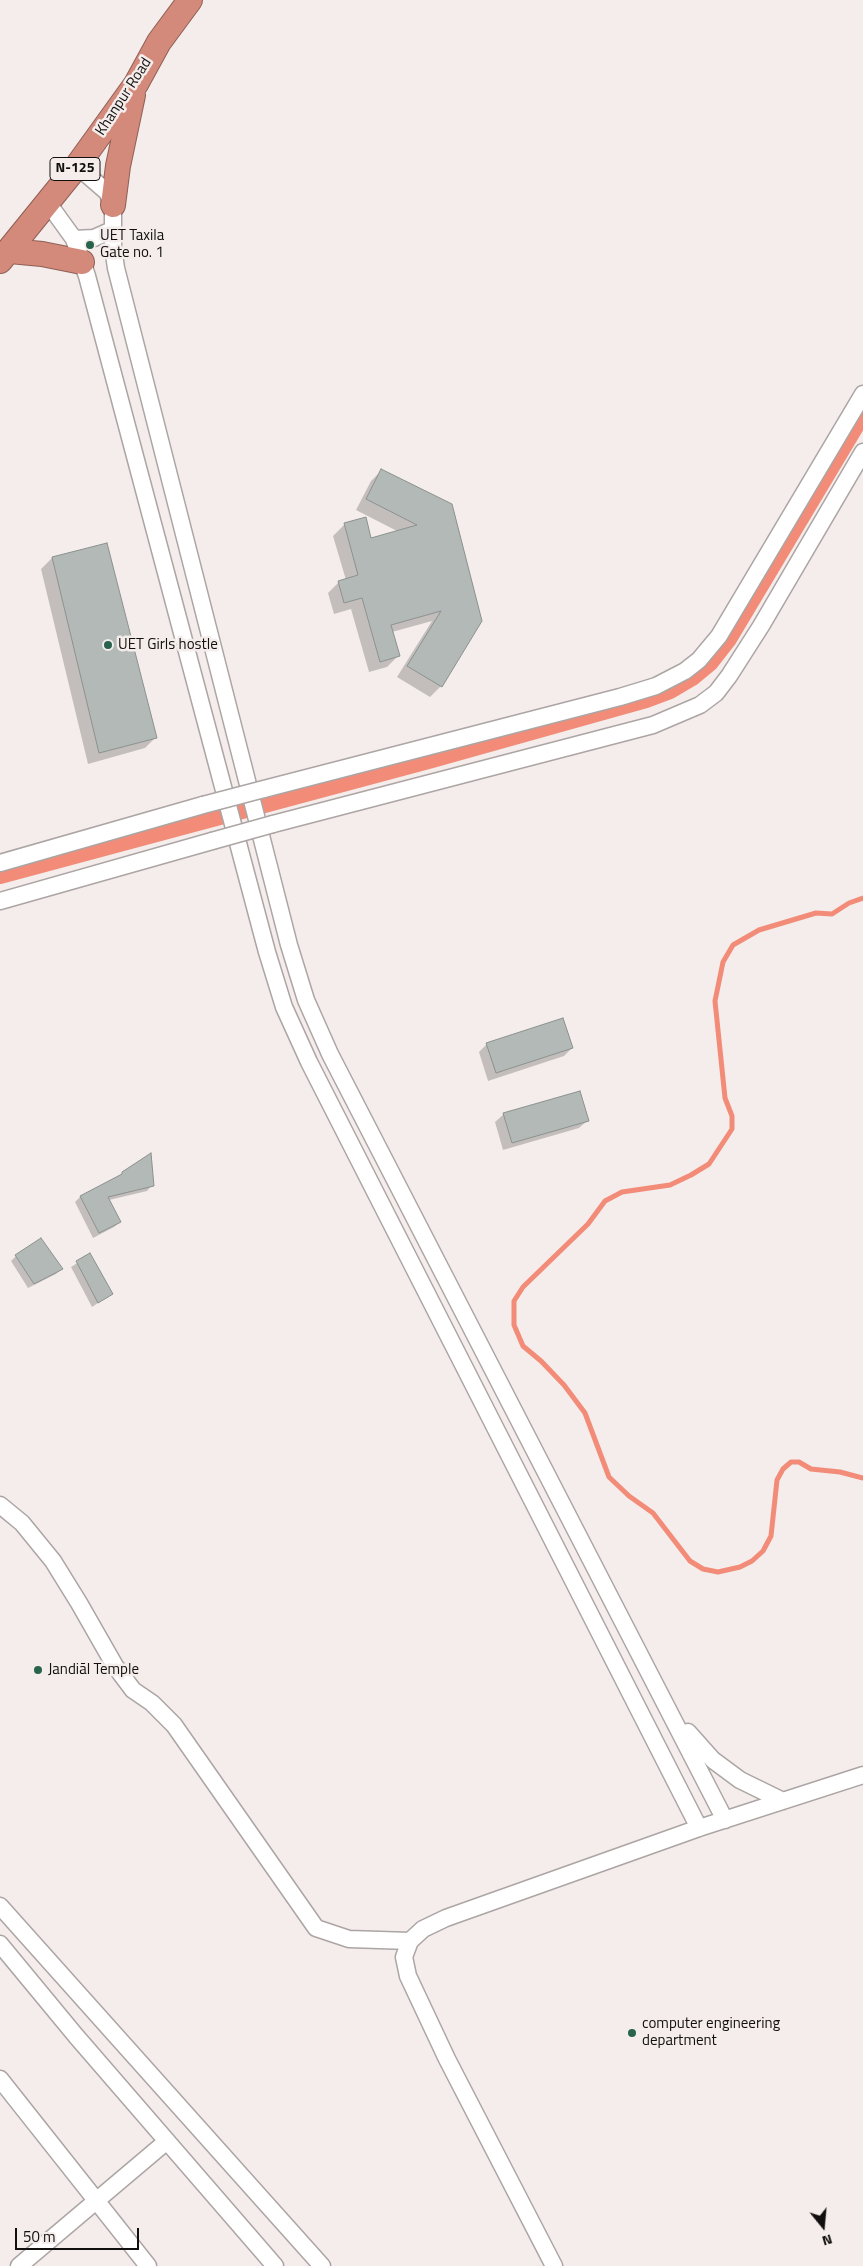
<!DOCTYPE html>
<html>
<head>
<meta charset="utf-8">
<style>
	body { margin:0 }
	#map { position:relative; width:863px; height:2266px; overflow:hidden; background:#f4edeb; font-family:"Titillium Web",sans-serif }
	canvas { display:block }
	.north { position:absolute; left:798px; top:2201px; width:50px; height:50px; -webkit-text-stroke:4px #f4edeb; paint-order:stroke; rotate:163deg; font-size:14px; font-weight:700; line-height:20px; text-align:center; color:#120f0f }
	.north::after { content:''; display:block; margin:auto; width:18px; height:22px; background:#120f0f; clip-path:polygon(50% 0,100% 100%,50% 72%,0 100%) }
	.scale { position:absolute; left:15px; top:2228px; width:124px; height:22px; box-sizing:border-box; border:2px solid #120f0f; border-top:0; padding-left:6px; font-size:15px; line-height:18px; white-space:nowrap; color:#120f0f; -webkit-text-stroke:4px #f4edeb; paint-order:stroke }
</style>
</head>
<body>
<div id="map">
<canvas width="863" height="2266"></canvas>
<div class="north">N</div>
<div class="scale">50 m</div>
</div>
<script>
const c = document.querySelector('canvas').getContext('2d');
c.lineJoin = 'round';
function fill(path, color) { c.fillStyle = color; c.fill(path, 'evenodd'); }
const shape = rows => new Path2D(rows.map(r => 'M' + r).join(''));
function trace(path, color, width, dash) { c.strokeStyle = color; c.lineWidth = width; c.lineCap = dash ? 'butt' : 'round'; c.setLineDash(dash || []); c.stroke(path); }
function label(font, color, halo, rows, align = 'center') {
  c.font = font + ' "Titillium Web",sans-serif'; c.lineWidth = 5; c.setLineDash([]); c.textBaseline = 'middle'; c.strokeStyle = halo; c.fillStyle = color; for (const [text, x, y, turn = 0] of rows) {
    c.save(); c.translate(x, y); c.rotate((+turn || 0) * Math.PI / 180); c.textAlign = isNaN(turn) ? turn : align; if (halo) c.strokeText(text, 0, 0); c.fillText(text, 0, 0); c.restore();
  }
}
const shadow = shape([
	[382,470,450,505,441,686,430,697,397,677,432,621,392,632,398,656,387,667,369,672,351,609,334,614,328,593,339,582,346,580,333,536,344,525,365,519,371,540,399,532,356,510,371,481],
	[52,558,156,737,145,748,88,764,41,569],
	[487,1044,572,1048,564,1056,488,1081,479,1052],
	[504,1114,588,1120,579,1128,503,1150,495,1122],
	[123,1173,152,1185,147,1191,109,1200,120,1222,114,1227,93,1238,75,1202,80,1197,118,1177],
	[90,1255,112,1294,92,1307,71,1267],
	[16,1256,61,1269,56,1274,28,1288,11,1261]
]);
const stream = shape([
	[863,898,849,903,832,914,816,913,759,930,733,945,723,962,715,1001,725,1098,732,1116,732,1129,709,1164,691,1175,670,1185,622,1192,605,1201,588,1224,523,1287,514,1301,514,1325,523,1346,541,1361,564,1385,585,1413,609,1477,629,1496,653,1513,690,1561,703,1569,718,1572,740,1567,752,1561,763,1551,771,1536,777,1480,783,1469,791,1462,799,1462,811,1469,840,1472,863,1478]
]);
const canal = shape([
	[0,875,432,759,646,699,670,690,692,677,710,662,728,639,863,413]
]);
const building = shape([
	[381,469,452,504,482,621,442,687,407,666,441,611,391,625,400,656,380,662,362,598,344,603,338,581,358,575,344,523,366,517,371,538,417,525,366,499,381,469],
	[107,543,157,738,99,753,52,557,107,543],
	[563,1018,573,1048,496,1073,486,1043,563,1018],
	[580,1091,589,1121,512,1143,503,1113,580,1091],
	[151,1153,154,1186,108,1197,121,1222,99,1233,80,1196,122,1174,122,1172,151,1153],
	[41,1238,63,1269,34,1284,15,1255,41,1238],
	[90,1253,113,1294,98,1303,76,1261,90,1253]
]);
const minor = shape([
	[77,166,107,192,113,205,113,247,116,268,289,945,306,1000,330,1054,725,1820],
	[48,203,74,239,87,276,267,952,284,1007,309,1062,699,1828],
	[74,239,94,238,112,230],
	[264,789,620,697,656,686,685,671,699,660,719,636,863,394],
	[273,824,653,725,700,705,716,693,729,676,761,626,863,452],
	[0,863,203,805],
	[0,901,212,841],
	[0,1505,22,1523,53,1561,79,1603,115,1666,133,1690,152,1703,174,1725,316,1928,349,1939,410,1941],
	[688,1732,713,1760,740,1780,783,1801],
	[0,1906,322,2266],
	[0,1944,76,2036,275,2266],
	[0,2079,148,2266],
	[19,2266,167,2141],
	[554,2266,447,2059,408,1976,404,1957,410,1941,423,1929,446,1918,699,1828,863,1775]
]);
const highway = shape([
	[113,205,118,166,133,95],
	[10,251,42,254,82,262],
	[0,261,77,166,136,84,159,42,190,0]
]);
const minorBridge = shape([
	[203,805,264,789],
	[212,841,273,824]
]);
const markers = [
	[90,245,5,"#28634d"],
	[108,645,5,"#28634d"],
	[38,1670,5,"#28634d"],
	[632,2033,5,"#28634d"]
];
const shields = [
	[75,169,50]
];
const shieldNames = [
	["N-125",75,169]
];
const streetNames = [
	["Khanpur Road",124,97,-57]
];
const poiNames = [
	["UET Taxila",100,236],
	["Gate no. 1",100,253],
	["UET Girls hostle",118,645],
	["Jandiāl Temple",48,1670],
	["computer engineering",642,2024],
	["department",642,2041]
];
fill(shadow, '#0003');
trace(stream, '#f28c78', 5);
trace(canal, '#f28c78', 18);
fill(building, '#b2b9b6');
trace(building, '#8a918e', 1);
trace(minor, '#aca5a4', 19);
trace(highway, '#8f5f55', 26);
trace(minor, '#fff', 16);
trace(highway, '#d38a7b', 24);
trace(minorBridge, '#aca5a4', 19, []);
trace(minorBridge, '#fff', 16);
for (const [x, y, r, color] of markers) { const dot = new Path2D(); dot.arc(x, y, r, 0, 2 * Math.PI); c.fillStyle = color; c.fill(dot); trace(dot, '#f4edeb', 2); }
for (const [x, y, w] of shields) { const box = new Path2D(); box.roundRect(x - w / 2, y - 11.5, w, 23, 4); c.fillStyle = '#f4edeb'; c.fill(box); trace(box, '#120f0f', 1); }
label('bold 14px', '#120f0f', null, shieldNames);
label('15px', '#120f0f', '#f4edeb', streetNames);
label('15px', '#120f0f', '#f4edeb', poiNames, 'left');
</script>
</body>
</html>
